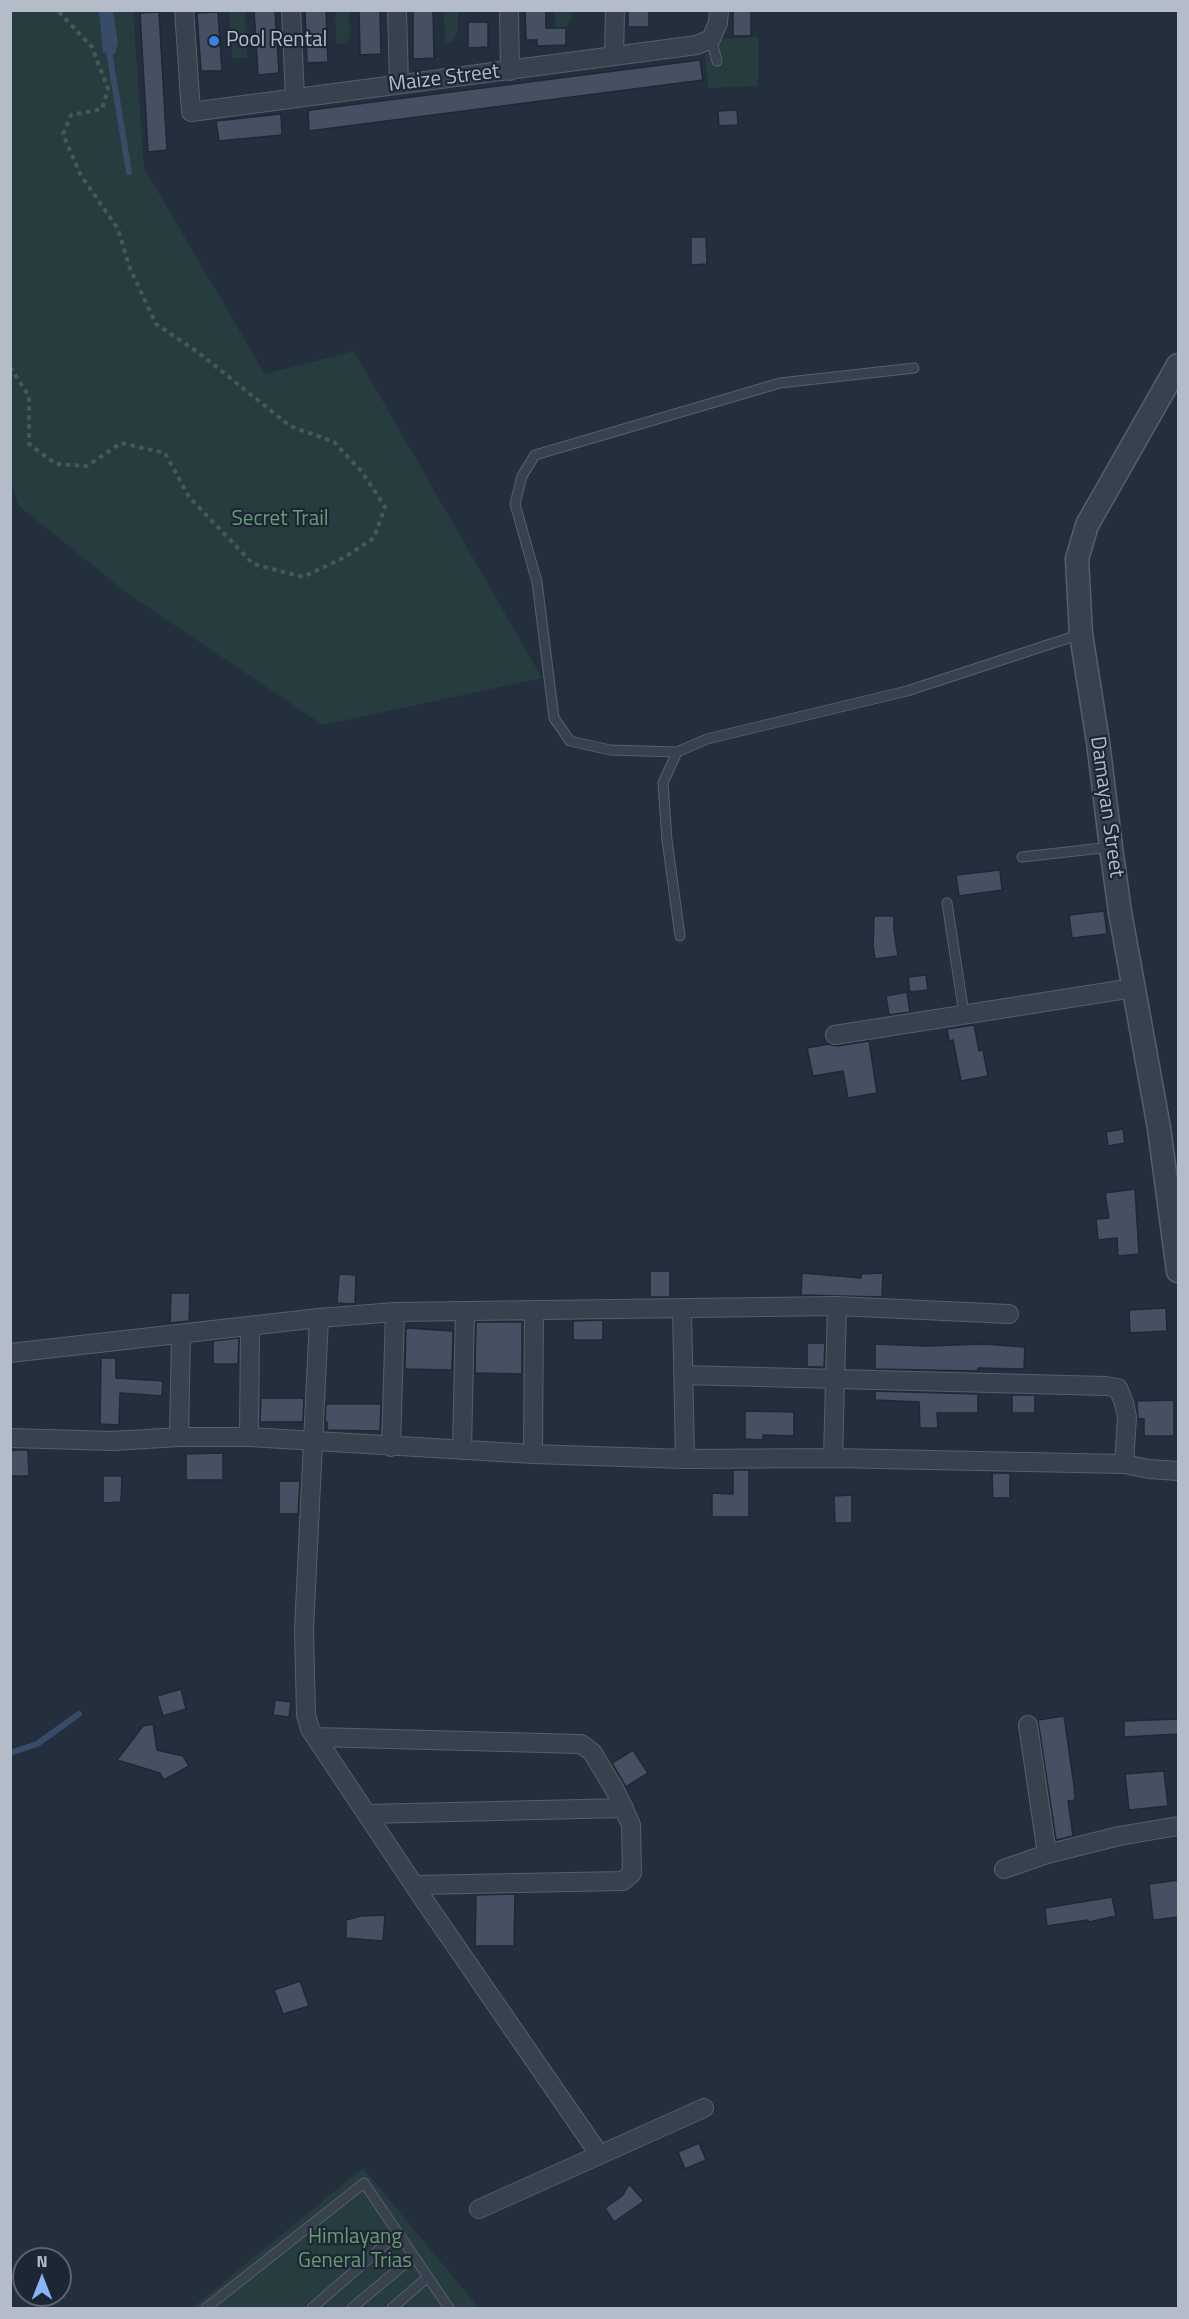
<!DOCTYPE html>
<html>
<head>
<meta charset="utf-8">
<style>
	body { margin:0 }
	#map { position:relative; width:1189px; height:2319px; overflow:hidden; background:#242f3e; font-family:"Titillium Web",sans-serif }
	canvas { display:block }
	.frame { position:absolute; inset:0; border:12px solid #b4bcc9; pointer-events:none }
	.north { position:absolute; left:12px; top:2247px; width:60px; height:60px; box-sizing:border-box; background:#1d2633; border:2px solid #59626f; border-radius:50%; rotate:0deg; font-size:16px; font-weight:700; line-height:24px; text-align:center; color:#b4bcc9 }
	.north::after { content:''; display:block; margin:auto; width:21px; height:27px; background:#8ab4f8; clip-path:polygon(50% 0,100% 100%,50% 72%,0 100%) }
</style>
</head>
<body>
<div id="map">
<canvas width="1189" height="2319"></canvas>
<div class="frame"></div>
<div class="north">N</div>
</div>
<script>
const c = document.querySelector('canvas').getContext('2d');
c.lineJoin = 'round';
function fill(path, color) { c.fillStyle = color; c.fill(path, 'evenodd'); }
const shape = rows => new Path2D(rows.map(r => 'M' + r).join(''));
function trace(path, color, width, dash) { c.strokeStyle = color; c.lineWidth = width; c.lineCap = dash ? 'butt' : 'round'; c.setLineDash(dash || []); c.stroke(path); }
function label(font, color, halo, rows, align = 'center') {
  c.font = font + ' "Titillium Web",sans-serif'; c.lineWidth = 4.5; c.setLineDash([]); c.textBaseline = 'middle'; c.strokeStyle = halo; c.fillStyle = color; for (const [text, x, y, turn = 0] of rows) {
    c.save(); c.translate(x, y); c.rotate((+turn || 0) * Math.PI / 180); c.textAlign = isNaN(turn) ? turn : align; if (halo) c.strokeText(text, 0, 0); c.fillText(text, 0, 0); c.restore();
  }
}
const green = shape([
	[10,11,133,11,144,168,265,374,354,351,542,678,323,725,128,594,18,505,10,477],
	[229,11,245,11,247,58,232,58],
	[335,11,349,11,350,36,346,43,336,44],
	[444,11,458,11,458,32,452,42,445,44],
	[555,11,572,11,572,17,566,28,555,28],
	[758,37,758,86,708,88,705,56,721,39],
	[363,2168,479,2308,192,2308]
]);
const water = shape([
	[99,11,113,11,118,43,115,54,103,52]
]);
const stream = shape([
	[108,45,129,172],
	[10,1753,37,1744,79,1714]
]);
const building = shape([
	[254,10,275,10,279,73,258,75,254,10],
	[305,10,326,10,328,62,307,63,305,10],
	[359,10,380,10,381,54,360,55,359,10],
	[413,10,433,10,434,58,413,59,413,10],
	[525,10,546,10,546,28,566,28,566,45,537,46,537,40,526,40,525,10],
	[628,10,649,10,649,27,628,27,628,10],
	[733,10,751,10,751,36,733,36,733,10],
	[159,12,167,150,148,152,140,13,159,12],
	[218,12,222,71,201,71,197,13,218,12],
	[468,22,488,22,488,47,468,48,468,22],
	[700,60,703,80,309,131,308,111,311,110,700,60],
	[737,110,738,125,719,126,718,111,737,110],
	[281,114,282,135,219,141,216,121,281,114],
	[691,237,706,237,707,264,691,265,691,237],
	[1000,870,1002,890,959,896,956,875,1000,870],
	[1104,911,1107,934,1072,938,1069,915,1104,911],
	[874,916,894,916,894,931,898,956,875,959,873,946,874,916],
	[926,975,928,990,910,992,908,977,926,975],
	[907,992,910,1012,889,1015,886,996,907,992],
	[974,1025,979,1051,983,1050,988,1076,961,1081,953,1040,949,1041,947,1029,974,1025],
	[869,1041,877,1093,848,1098,843,1071,813,1076,807,1048,828,1044,837,1046,869,1041],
	[1123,1129,1125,1143,1108,1146,1106,1132,1123,1129],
	[1135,1189,1139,1254,1118,1256,1117,1238,1098,1240,1096,1219,1109,1218,1105,1193,1135,1189],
	[650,1271,670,1271,670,1297,650,1297,650,1271],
	[802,1273,861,1278,861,1274,883,1273,882,1297,801,1295,802,1273],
	[339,1274,356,1275,355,1304,337,1303,339,1274],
	[171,1293,190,1293,189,1321,170,1323,171,1293],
	[1166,1308,1167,1331,1130,1333,1129,1310,1166,1308],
	[603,1320,603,1340,573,1340,573,1321,603,1320],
	[476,1322,522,1322,522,1374,475,1373,476,1322],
	[406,1328,453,1331,452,1370,405,1369,406,1328],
	[239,1338,238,1364,213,1364,213,1341,239,1338],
	[807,1343,825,1343,824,1367,807,1367,807,1343],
	[875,1344,926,1346,984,1344,1025,1347,1024,1369,978,1368,978,1371,875,1369,875,1344],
	[101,1358,116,1358,116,1378,163,1381,162,1396,120,1393,119,1425,100,1424,101,1358],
	[875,1391,978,1394,978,1413,937,1413,938,1428,920,1428,919,1402,875,1400,875,1391],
	[1012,1395,1035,1395,1035,1413,1012,1413,1012,1395],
	[261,1398,304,1398,303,1422,260,1422,261,1398],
	[1174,1400,1174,1436,1144,1436,1144,1419,1138,1419,1137,1401,1174,1400],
	[326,1404,381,1404,380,1431,327,1430,327,1422,325,1422,326,1404],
	[745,1411,794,1412,794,1436,763,1435,763,1440,745,1439,745,1411],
	[10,1450,28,1450,29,1476,11,1476,10,1450],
	[223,1453,223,1480,186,1480,186,1454,223,1453],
	[733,1470,749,1470,749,1517,712,1517,712,1493,733,1494,733,1470],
	[992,1473,1010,1473,1010,1498,993,1498,992,1473],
	[103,1476,122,1476,121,1502,103,1503,103,1476],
	[279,1481,300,1481,298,1514,279,1514,279,1481],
	[852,1495,852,1523,835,1523,834,1496,852,1495],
	[181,1689,186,1709,163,1716,157,1696,181,1689],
	[275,1700,291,1702,289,1717,273,1715,275,1700],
	[1064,1716,1074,1786,1075,1800,1068,1801,1073,1836,1056,1840,1038,1720,1064,1716],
	[1179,1719,1179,1734,1124,1737,1124,1721,1179,1719],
	[153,1724,157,1750,183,1756,189,1766,164,1780,160,1773,117,1760,143,1726,153,1724],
	[633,1750,648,1773,626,1787,612,1763,633,1750],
	[1164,1771,1168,1806,1129,1810,1125,1774,1164,1771],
	[1179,1880,1179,1917,1153,1920,1149,1884,1179,1880],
	[515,1894,514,1946,475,1946,476,1895,515,1894],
	[1112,1897,1116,1916,1089,1922,1088,1920,1047,1926,1045,1908,1112,1897],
	[385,1915,383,1941,346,1938,346,1920,361,1916,385,1915],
	[300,1981,309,2006,283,2014,274,1990,300,1981],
	[699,2143,706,2160,685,2169,678,2152,699,2143],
	[629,2184,644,2201,614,2222,605,2208,622,2196,629,2184]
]);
const path = shape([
	[10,367,29,396,29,444,56,464,87,466,121,443,165,453,189,497,253,564,303,577,345,557,374,538,385,507,362,472,334,442,290,426,199,353,156,324,129,266,118,229,80,174,63,134,71,115,102,109,108,89,92,47,57,10]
]);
const service = shape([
	[711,39,717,61],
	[677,752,610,750,570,741,554,718,537,582,515,504,522,476,535,455,780,383,914,368],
	[1022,857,1111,847],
	[947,903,964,1014],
	[680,936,667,840,663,783,677,752,707,739,907,691,1081,634],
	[206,2308,364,2183,449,2308],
	[312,2308,397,2234],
	[352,2308,413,2257],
	[392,2308,428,2277]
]);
const minor = shape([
	[184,10,191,112,697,45,711,39,718,23,719,10],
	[291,10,295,97],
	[397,10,399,84],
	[509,10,510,71],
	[614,56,615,10],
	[835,1035,1133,988],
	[682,1309,685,1459],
	[319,1318,304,1629,306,1715,310,1729,424,1900,599,2154],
	[10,1353,319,1318,395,1312,837,1306,1009,1314],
	[683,1375,1106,1386,1118,1388,1124,1403,1127,1417,1124,1464],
	[179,1437,181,1334],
	[249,1437,250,1326],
	[10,1438,112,1441,179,1437,249,1437,533,1454,685,1459,833,1458,1124,1464,1149,1469,1178,1471],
	[391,1447,395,1312],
	[462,1450,465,1311],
	[533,1454,534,1310],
	[833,1458,837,1306],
	[1028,1725,1047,1854],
	[316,1737,581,1744,592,1752,615,1790,631,1825,632,1873,623,1881,414,1885],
	[367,1814,624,1808],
	[1004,1869,1047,1854,1119,1836,1178,1826],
	[479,2209,704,2108]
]);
const tertiary = shape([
	[1178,365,1087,525,1077,559,1081,634,1098,742,1111,847,1120,912,1159,1128,1178,1271]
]);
const markers = [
	[214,41,6,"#3f7fe0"]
];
const poiNames = [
	["Pool Rental",226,41]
];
const streetNames = [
	["Maize Street",444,79,-7],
	["Damayan Street",1106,807,82]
];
const parkNames = [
	["Secret Trail",280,520],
	["Himlayang",355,2238],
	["General Trias",355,2262]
];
fill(green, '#263c3f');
fill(water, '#394c67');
trace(stream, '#394c67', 6);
fill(building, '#455162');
trace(building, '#1f2835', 1.5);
trace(service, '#565f6c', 11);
trace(minor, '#565f6c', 20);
trace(tertiary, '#565f6c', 25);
trace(path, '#44595c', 4, [4.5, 4.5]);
trace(service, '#38414e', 9);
trace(minor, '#38414e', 18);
trace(tertiary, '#38414e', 22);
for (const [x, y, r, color] of markers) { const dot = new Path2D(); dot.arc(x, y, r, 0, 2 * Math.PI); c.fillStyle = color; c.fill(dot); trace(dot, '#1d2633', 2); }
label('21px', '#b4bcc9', '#1d2633', poiNames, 'left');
label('21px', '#b4bcc9', '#1d2633', streetNames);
label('21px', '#6b9a76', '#1d2633', parkNames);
</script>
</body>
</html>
